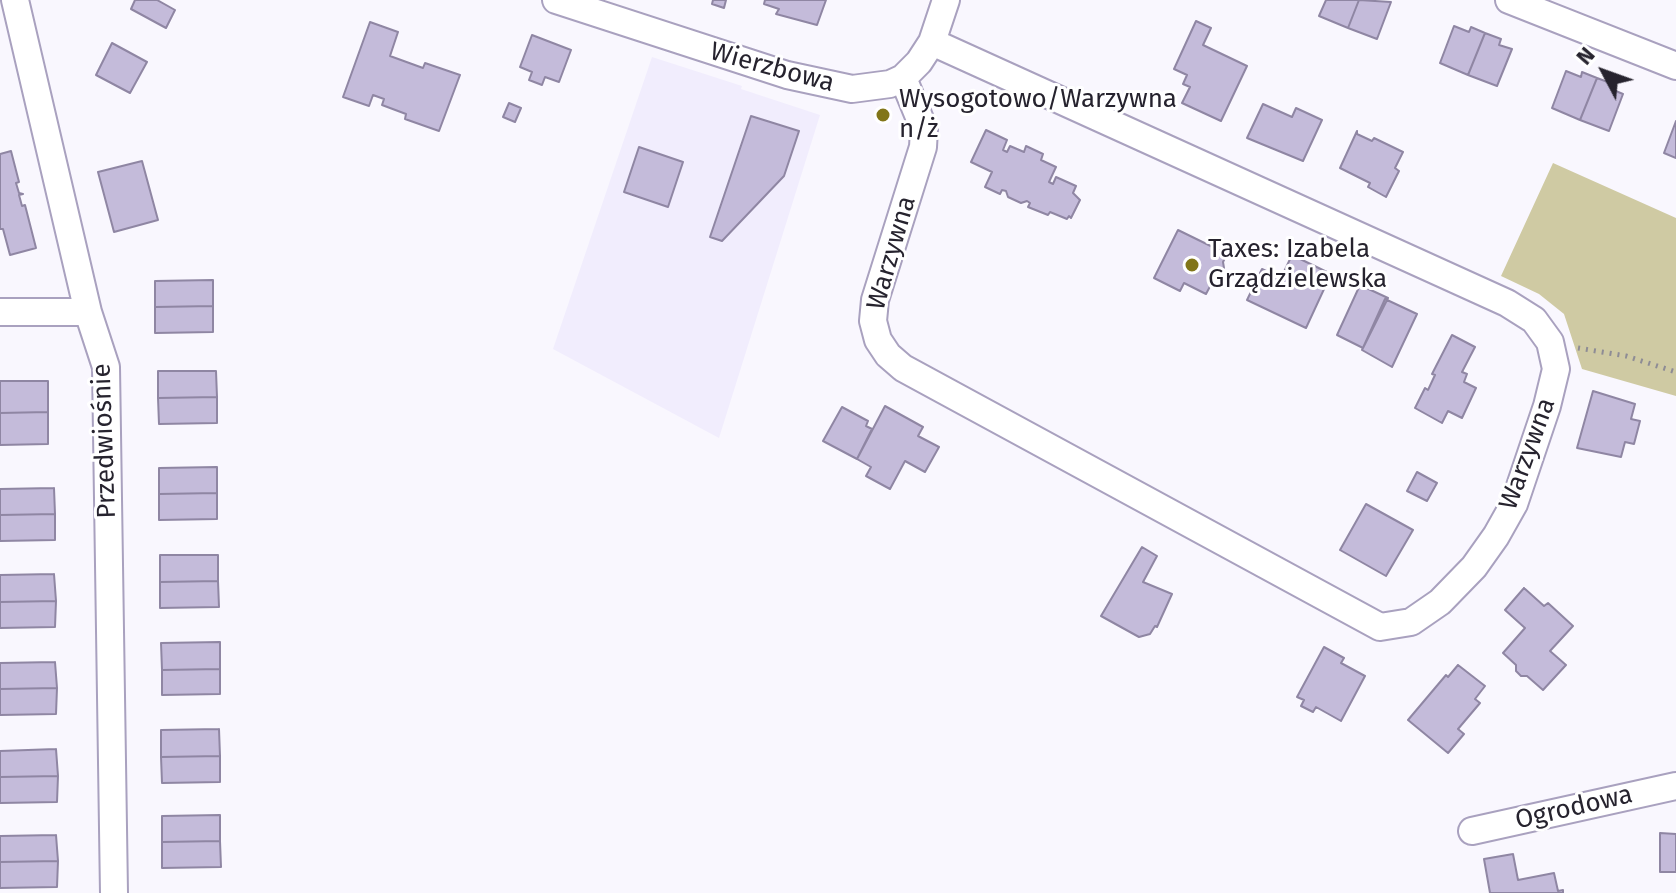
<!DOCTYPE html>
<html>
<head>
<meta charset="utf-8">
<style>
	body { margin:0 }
	#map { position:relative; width:1676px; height:893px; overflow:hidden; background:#f9f7fe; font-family:"Fira Sans",sans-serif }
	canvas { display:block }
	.north { position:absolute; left:1564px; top:32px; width:80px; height:80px; -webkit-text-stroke:6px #fff; paint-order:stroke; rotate:311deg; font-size:22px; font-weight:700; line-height:32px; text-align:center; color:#26232e }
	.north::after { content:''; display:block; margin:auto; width:28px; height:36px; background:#26232e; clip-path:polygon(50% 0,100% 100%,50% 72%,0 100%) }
</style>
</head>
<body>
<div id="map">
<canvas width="1676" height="893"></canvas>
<div class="north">N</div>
</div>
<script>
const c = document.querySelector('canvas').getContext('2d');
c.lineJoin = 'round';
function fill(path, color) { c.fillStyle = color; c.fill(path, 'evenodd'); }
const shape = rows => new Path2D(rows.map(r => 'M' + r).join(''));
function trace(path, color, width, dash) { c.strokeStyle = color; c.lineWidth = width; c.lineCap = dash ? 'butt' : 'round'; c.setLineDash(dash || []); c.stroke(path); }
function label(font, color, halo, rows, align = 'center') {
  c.font = font + ' "Fira Sans",sans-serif'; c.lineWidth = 6; c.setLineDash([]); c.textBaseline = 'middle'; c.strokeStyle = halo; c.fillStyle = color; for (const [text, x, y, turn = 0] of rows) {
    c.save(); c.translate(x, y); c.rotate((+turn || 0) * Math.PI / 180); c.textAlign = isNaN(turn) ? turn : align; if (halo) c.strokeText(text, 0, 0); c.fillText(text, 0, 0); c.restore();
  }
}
const built = shape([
	[652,57,742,86,741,89,820,115,719,438,553,349]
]);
const green = shape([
	[1553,163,1676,218,1676,396,1582,369,1564,314,1539,294,1501,276]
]);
const building = shape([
	[135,0,157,0,175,10,166,28,131,9,135,0],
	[713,0,726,0,724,8,712,4,713,0],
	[765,0,826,0,817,25,776,14,779,9,764,4,765,0],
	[1326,0,1359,0,1348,28,1319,16,1326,0],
	[1359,0,1391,2,1377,39,1348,28,1359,0],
	[1196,21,1211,28,1203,45,1247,66,1221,121,1182,103,1190,87,1183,84,1187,75,1174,69,1196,21],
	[370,22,398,32,390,56,423,68,425,63,460,75,439,131,405,119,406,114,382,105,384,99,373,95,369,106,343,97,370,22],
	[1454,26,1469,32,1471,27,1485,33,1468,75,1440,63,1454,26],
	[1485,33,1501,39,1499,45,1512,49,1497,86,1468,75,1485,33],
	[532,35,571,50,559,82,545,77,542,85,529,80,532,72,520,67,532,35],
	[112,43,147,62,130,93,96,75,112,43],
	[1566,71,1581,77,1582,72,1597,78,1580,120,1552,108,1566,71],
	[1597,78,1613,84,1611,89,1623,94,1609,131,1580,120,1597,78],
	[509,103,521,108,515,122,503,117,509,103],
	[1263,104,1292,117,1296,108,1322,120,1303,161,1247,138,1263,104],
	[751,116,799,131,784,176,722,241,710,237,751,116],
	[1676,121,1676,158,1664,153,1676,121],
	[986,130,1007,140,1003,150,1007,152,1010,146,1024,152,1026,146,1043,154,1041,160,1056,167,1049,182,1053,184,1056,177,1076,186,1073,193,1080,200,1071,218,1069,216,1067,219,1050,212,1048,215,1028,207,1030,203,1027,201,1021,203,1008,197,1006,191,1002,190,1000,194,985,187,992,172,971,162,986,130],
	[1357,131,1357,134,1372,141,1374,138,1403,152,1395,168,1399,171,1386,197,1368,187,1370,183,1340,168,1357,131],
	[639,147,683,162,668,207,624,192,639,147],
	[11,151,19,182,16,183,19,193,23,194,19,195,22,206,25,205,36,248,10,255,3,229,0,229,0,154,11,151],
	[142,161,158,220,114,232,98,172,142,161],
	[1178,230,1227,254,1223,262,1224,268,1216,275,1206,294,1184,283,1180,291,1154,278,1178,230],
	[1292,255,1331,274,1306,328,1247,300,1262,269,1281,278,1292,255],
	[213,280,213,306,155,307,155,281,213,280],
	[1360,285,1388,298,1363,348,1337,335,1360,285],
	[1385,299,1417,314,1392,367,1362,350,1385,299],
	[213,306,213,332,155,333,155,307,213,306],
	[1452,335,1475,347,1462,372,1467,374,1464,382,1476,388,1462,418,1448,411,1442,423,1415,408,1425,388,1428,390,1435,375,1432,374,1452,335],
	[158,371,216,371,217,397,158,398,158,371],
	[0,381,48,381,48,412,0,413,0,381],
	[1593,391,1635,404,1631,419,1640,421,1634,444,1625,442,1621,457,1577,448,1593,391],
	[217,397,217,423,159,424,158,398,217,397],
	[885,406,923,427,918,436,939,447,925,472,905,461,890,489,866,476,871,467,857,459,885,406],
	[842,407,868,421,866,426,872,429,857,459,823,441,842,407],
	[48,412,48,444,0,445,0,413,48,412],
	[217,467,217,493,159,494,159,468,217,467],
	[1417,472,1437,483,1427,501,1407,491,1417,472],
	[54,488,55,514,0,515,0,489,54,488],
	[217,493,217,519,159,520,159,494,217,493],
	[1366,504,1413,530,1386,576,1340,550,1366,504],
	[55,514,55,540,0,541,0,515,55,514],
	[1142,547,1157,556,1143,582,1172,594,1157,627,1155,626,1150,634,1139,637,1101,616,1142,547],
	[160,555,218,555,218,581,160,582,160,555],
	[54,574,56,601,0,602,0,575,54,574],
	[218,581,219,607,160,608,160,582,218,581],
	[1524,588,1544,606,1548,603,1573,626,1550,651,1566,665,1543,690,1527,676,1521,676,1516,671,1516,665,1503,653,1525,628,1505,610,1524,588],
	[56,601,55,627,0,628,0,602,56,601],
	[220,642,220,669,162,670,161,643,220,642],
	[1324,647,1344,658,1341,663,1365,676,1341,721,1316,707,1313,712,1301,706,1304,700,1297,697,1324,647],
	[55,662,57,688,0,689,0,663,55,662],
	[1458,665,1485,686,1475,699,1480,703,1458,729,1464,734,1448,753,1408,720,1446,675,1448,677,1458,665],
	[220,669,220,694,162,695,162,670,220,669],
	[57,688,56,714,0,715,0,689,57,688],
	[219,729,220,756,161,757,161,730,219,729],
	[56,749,58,776,0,777,0,751,56,749],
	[220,756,220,782,162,783,161,757,220,756],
	[58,776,57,802,0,803,0,777,58,776],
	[220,815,220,841,162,842,162,816,220,815],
	[1660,833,1676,834,1676,872,1660,872,1660,833],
	[56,835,58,861,0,862,0,836,56,835],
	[220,841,221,867,162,868,162,842,220,841],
	[1513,854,1518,880,1554,873,1558,891,1563,890,1563,893,1490,893,1484,859,1513,854],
	[58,861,57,887,0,888,0,862,58,861]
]);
const path = shape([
	[1578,348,1626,356,1676,372]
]);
const minor = shape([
	[15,0,88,312,106,367,114,893],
	[556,0,787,75,852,89,890,84,903,78,919,62,932,42,946,0],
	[1509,0,1676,66],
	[903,78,924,129,923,147,875,300,873,321,878,340,888,355,903,368,1380,627,1411,622,1440,602,1474,567,1496,536,1514,504,1547,406,1556,369,1550,342,1534,320,1507,303,932,42],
	[0,312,88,312],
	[1472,831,1676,786]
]);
const markers = [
	[883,115,8,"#817518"],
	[1192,265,8,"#817518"]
];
const streetNames = [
	["Wierzbowa",772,68,15],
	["Warzywna",892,253,-74],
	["Przedwiośnie",105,441,-92],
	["Warzywna",1528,454,-70],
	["Ogrodowa",1574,808,-13]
];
const poiNames = [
	["Wysogotowo/Warzywna",899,100],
	["n/ż",899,130],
	["Taxes: Izabela",1208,250],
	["Grządzielewska",1208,280]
];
fill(built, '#f1edfd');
fill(green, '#cfcaa3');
fill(building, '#c4bbda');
trace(building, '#8f86a3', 2);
trace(minor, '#a9a1bf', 30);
trace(path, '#8e8c95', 5, [2, 6]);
trace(minor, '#fff', 26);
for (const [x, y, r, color] of markers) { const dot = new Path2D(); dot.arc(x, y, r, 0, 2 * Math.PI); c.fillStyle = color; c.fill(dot); trace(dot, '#fff', 3); }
label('26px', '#26232e', '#fff', streetNames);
label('26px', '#26232e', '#fff', poiNames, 'left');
</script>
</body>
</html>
